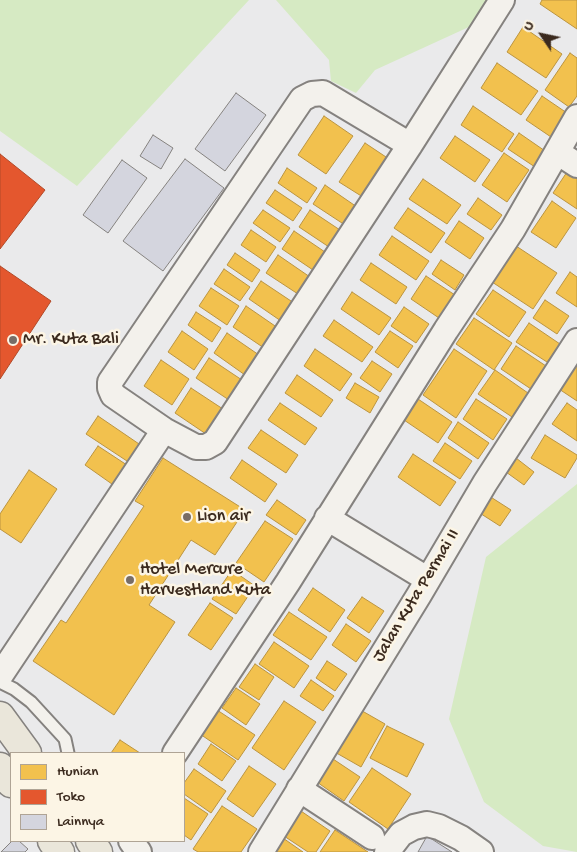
<!DOCTYPE html>
<html>
<head>
<meta charset="utf-8">
<style>
	body { margin:0 }
	#map { position:relative; width:577px; height:852px; overflow:hidden; background:#eaeaeb; font-family:"Gochi Hand",sans-serif }
	canvas { display:block }
	.legend { position:absolute; left:10px; top:752px; width:175px; height:90px; box-sizing:border-box; background:#fcf5e5; border:1px solid #afa495; margin:0; padding:6px 9px; list-style:none; font-size:15px; color:#3b2a1e }
	.legend li { display:flex; align-items:center; gap:10px; height:25px }
	.legend b { width:25px; border:1px solid #afa495 }
	.north { position:absolute; left:517px; top:10px; width:50px; height:50px; -webkit-text-stroke:4px #fcf5e5; paint-order:stroke; rotate:304deg; font-size:14px; font-weight:700; line-height:20px; text-align:center; color:#3b2a1e }
	.north::after { content:''; display:block; margin:auto; width:18px; height:22px; background:#3b2a1e; clip-path:polygon(50% 0,100% 100%,50% 72%,0 100%) }
</style>
</head>
<body>
<div id="map">
<canvas width="577" height="852"></canvas>
<ul class="legend">
<li><b style="height:14px;background:#f2c14e"></b>Hunian</li>
<li><b style="height:14px;background:#e4572e"></b>Toko</li>
<li><b style="height:14px;background:#d4d5de"></b>Lainnya</li>
</ul>
<div class="north">U</div>
</div>
<script>
const c = document.querySelector('canvas').getContext('2d');
c.lineJoin = 'round';
function fill(path, color) { c.fillStyle = color; c.fill(path, 'evenodd'); }
const shape = rows => new Path2D(rows.map(r => 'M' + r).join(''));
function trace(path, color, width, dash) { c.strokeStyle = color; c.lineWidth = width; c.lineCap = dash ? 'butt' : 'round'; c.setLineDash(dash || []); c.stroke(path); }
function label(font, color, halo, rows, align = 'center') {
  c.font = font + ' "Gochi Hand",sans-serif'; c.lineWidth = 5; c.setLineDash([]); c.textBaseline = 'middle'; c.strokeStyle = halo; c.fillStyle = color; for (const [text, x, y, turn = 0] of rows) {
    c.save(); c.translate(x, y); c.rotate((+turn || 0) * Math.PI / 180); c.textAlign = isNaN(turn) ? turn : align; if (halo) c.strokeText(text, 0, 0); c.fillText(text, 0, 0); c.restore();
  }
}
const green = shape([
	[0,0,249,0,77,186,0,131],
	[276,0,491,0,471,26,375,70,356,93,331,81,329,60],
	[577,484,577,852,543,846,484,802,449,719,486,557]
]);
const homes = shape([
	[542,0,577,0,577,29,540,4,542,0],
	[523,27,562,54,546,78,507,52,523,27],
	[570,53,577,58,577,96,569,107,545,90,570,53],
	[497,63,538,91,521,115,481,88,497,63],
	[542,96,567,113,551,137,526,120,542,96],
	[473,106,514,134,502,152,461,125,473,106],
	[324,116,353,136,326,174,298,155,324,116],
	[519,133,548,153,538,169,508,149,519,133],
	[455,136,490,160,475,182,440,158,455,136],
	[365,143,392,161,366,199,339,182,365,143],
	[504,153,529,170,507,202,482,185,504,153],
	[287,168,317,188,307,203,278,183,287,168],
	[569,169,577,175,577,209,553,193,569,169],
	[423,179,461,205,447,224,409,199,423,179],
	[325,185,357,207,345,225,313,204,325,185],
	[275,190,302,208,293,221,266,203,275,190],
	[478,198,502,215,491,230,467,214,478,198],
	[552,201,576,218,556,248,531,232,552,201],
	[408,208,445,233,431,253,394,228,408,208],
	[263,210,290,228,280,242,253,223,263,210],
	[310,210,340,230,329,247,299,227,310,210],
	[459,221,484,238,470,259,445,242,459,221],
	[251,230,276,247,266,262,241,245,251,230],
	[294,231,325,252,313,270,282,249,294,231],
	[392,236,429,261,416,280,379,255,392,236],
	[513,244,557,273,533,309,489,280,513,244],
	[235,253,260,270,252,282,227,265,235,253],
	[278,255,310,277,298,294,266,273,278,255],
	[441,260,464,275,455,290,432,274,441,260],
	[371,263,407,287,396,304,360,280,371,263],
	[224,269,250,287,240,301,214,284,224,269],
	[570,272,577,277,577,307,556,293,570,272],
	[426,276,455,295,439,318,411,299,426,276],
	[261,281,294,303,281,321,249,299,261,281],
	[211,288,239,306,227,325,199,306,211,288],
	[493,290,526,312,509,337,476,314,493,290],
	[352,292,391,318,379,335,341,309,352,292],
	[545,300,569,316,557,334,533,318,545,300],
	[246,306,278,328,264,348,233,327,246,306],
	[404,307,429,324,416,343,391,326,404,307],
	[196,312,221,328,212,342,188,325,196,312],
	[474,318,512,343,494,370,456,344,474,318],
	[334,320,373,347,362,362,323,336,334,320],
	[529,323,560,344,547,362,516,342,529,323],
	[182,331,208,349,194,370,168,352,182,331],
	[390,331,413,346,398,368,375,352,390,331],
	[227,333,259,355,245,375,214,353,227,333],
	[516,346,546,366,531,389,501,369,516,346],
	[315,349,352,374,340,391,304,366,315,349],
	[454,349,487,371,456,418,423,395,454,349],
	[209,358,242,380,229,400,196,378,209,358],
	[161,360,189,379,172,405,144,386,161,360],
	[372,361,392,374,380,392,360,378,372,361],
	[577,361,577,401,559,389,577,361],
	[495,370,528,393,512,417,478,394,495,370],
	[297,375,333,400,321,417,285,393,297,375],
	[355,383,379,397,370,413,346,398,355,383],
	[191,388,226,411,209,436,175,413,191,388],
	[418,399,452,422,438,443,404,420,418,399],
	[476,399,507,419,493,440,463,419,476,399],
	[280,403,317,428,305,445,268,420,280,403],
	[567,403,577,410,577,441,552,424,567,403],
	[98,416,142,446,130,463,86,434,98,416],
	[458,422,489,443,478,459,448,438,458,422],
	[261,430,298,455,286,473,248,448,261,430],
	[545,435,577,455,577,458,565,478,531,458,545,435],
	[445,443,472,461,460,479,433,461,445,443],
	[98,446,133,469,119,489,85,465,98,446],
	[413,454,456,482,440,506,398,477,413,454],
	[163,458,245,510,215,555,191,540,149,605,175,622,114,715,33,661,61,620,66,623,144,506,135,501,163,458],
	[516,458,534,472,524,485,506,472,516,458],
	[242,460,277,484,265,502,230,478,242,460],
	[29,470,57,489,21,543,0,529,0,514,29,470],
	[486,494,511,510,500,526,475,510,486,494],
	[277,500,306,520,296,535,266,515,277,500],
	[265,521,293,539,264,582,236,563,265,521],
	[232,570,255,586,236,614,212,599,232,570],
	[313,588,345,610,330,632,298,610,313,588],
	[362,597,384,611,369,633,347,618,362,597],
	[210,603,233,618,211,650,188,635,210,603],
	[289,612,327,637,311,660,273,635,289,612],
	[346,624,371,641,356,662,332,645,346,624],
	[274,642,309,666,294,688,259,664,274,642],
	[327,661,347,674,335,691,316,678,327,661],
	[255,664,274,677,259,700,239,687,255,664],
	[311,680,334,696,323,711,300,696,311,680],
	[236,688,260,704,246,725,222,708,236,688],
	[284,701,316,722,284,770,252,748,284,701],
	[357,708,385,724,361,767,333,751,357,708],
	[217,710,255,735,238,760,200,734,217,710],
	[387,726,424,744,407,777,370,758,387,726],
	[120,740,140,753,111,753,120,740],
	[211,744,236,761,222,781,198,764,211,744],
	[330,757,360,777,344,801,314,780,330,757],
	[249,766,276,784,253,817,227,799,249,766],
	[372,768,411,794,388,829,349,802,372,768],
	[194,769,226,791,211,813,184,794,184,783,194,769],
	[184,798,208,814,191,840,184,835,184,798],
	[222,806,257,829,241,852,198,852,193,849,222,806],
	[298,809,330,831,316,852,308,852,281,834,298,809],
	[335,830,368,852,320,852,335,830],
	[280,836,303,852,269,852,280,836]
]);
const shops = shape([
	[0,154,45,190,0,249,0,154],
	[0,266,51,301,0,379,0,266]
]);
const building = shape([
	[236,93,266,115,225,171,195,149,236,93],
	[153,135,173,148,161,169,140,156,153,135],
	[185,159,224,188,163,271,123,241,185,159],
	[122,160,147,178,108,233,83,215,122,160],
	[427,836,452,852,418,852,427,836],
	[12,841,19,841,28,849,25,852,1,852,12,841]
]);
const service = shape([
	[0,682,14,689,31,702,65,739,68,753]
]);
const minor = shape([
	[410,145,323,93,312,94,302,99,110,382,110,388,113,395,164,430,196,447,206,447,215,442,410,145,502,0],
	[557,152,577,165],
	[327,518,427,579],
	[0,676,164,430],
	[175,753,288,582,446,330,513,229,577,117],
	[299,789,372,837],
	[131,841,139,852],
	[261,852,419,595,485,483,577,341],
	[387,852,401,834,414,827,427,824,439,827,461,838,481,852]
]);
const trunk = shape([
	[0,716,27,753],
	[0,767,11,783],
	[52,841,60,852],
	[90,841,98,852]
]);
const markers = [
	[13,340,5,"#786d66"],
	[187,517,5,"#786d66"],
	[130,580,5,"#786d66"]
];
const poiNames = [
	["Mr. Kuta Bali",23,340],
	["Lion air",197,517],
	["Hotel Mercure",140,570],
	["Harvestland Kuta",140,591]
];
const streetNames = [
	["Jalan Kuta Permai II",417,596,-59]
];
fill(green, '#d6eac3');
fill(homes, '#f2c14e');
trace(homes, '#bb9440', 1);
fill(shops, '#e4572e');
trace(shops, '#b14a29', 1);
fill(building, '#d4d5de');
trace(building, '#85827f', 1);
trace(service, '#85827f', 15);
trace(minor, '#85827f', 28);
trace(trunk, '#85827f', 31);
trace(service, '#f3f1ec', 11);
trace(minor, '#f3f1ec', 24);
trace(trunk, '#eae6da', 28);
for (const [x, y, r, color] of markers) { const dot = new Path2D(); dot.arc(x, y, r, 0, 2 * Math.PI); c.fillStyle = color; c.fill(dot); trace(dot, '#fcf5e5', 2); }
label('18px', '#3b2a1e', '#fcf5e5', poiNames, 'left');
label('18px', '#3b2a1e', '#fcf5e5', streetNames);
</script>
</body>
</html>
